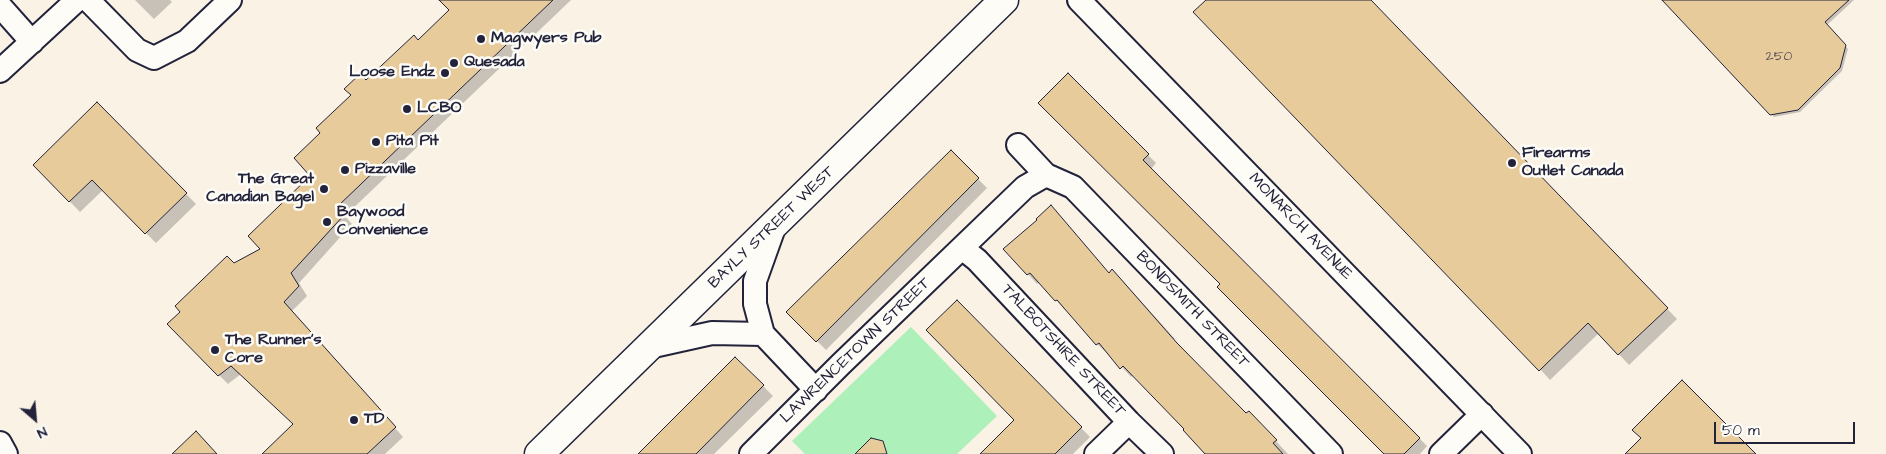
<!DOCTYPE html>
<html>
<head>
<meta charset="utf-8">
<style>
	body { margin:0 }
	#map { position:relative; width:1886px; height:454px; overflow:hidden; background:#f9f2e5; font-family:"Architects Daughter",sans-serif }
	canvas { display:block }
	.north { position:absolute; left:10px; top:394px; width:50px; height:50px; -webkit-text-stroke:4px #fdfcf7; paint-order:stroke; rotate:153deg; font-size:14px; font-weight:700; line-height:20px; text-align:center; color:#22223b }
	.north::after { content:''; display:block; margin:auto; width:18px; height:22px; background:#22223b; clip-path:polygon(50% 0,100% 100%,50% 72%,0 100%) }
	.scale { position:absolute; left:1714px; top:422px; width:141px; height:22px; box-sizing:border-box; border:2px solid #22223b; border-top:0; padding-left:6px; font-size:15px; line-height:18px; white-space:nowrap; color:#22223b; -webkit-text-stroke:4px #fdfcf7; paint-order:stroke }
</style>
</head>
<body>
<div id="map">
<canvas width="1886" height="454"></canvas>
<div class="north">N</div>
<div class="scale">50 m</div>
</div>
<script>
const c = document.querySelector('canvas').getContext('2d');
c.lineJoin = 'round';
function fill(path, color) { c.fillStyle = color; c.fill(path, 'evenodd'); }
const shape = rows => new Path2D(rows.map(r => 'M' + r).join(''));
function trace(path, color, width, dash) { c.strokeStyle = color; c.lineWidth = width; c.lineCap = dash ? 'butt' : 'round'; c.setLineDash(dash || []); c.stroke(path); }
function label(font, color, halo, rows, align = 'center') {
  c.font = font + ' "Architects Daughter",sans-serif'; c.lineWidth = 5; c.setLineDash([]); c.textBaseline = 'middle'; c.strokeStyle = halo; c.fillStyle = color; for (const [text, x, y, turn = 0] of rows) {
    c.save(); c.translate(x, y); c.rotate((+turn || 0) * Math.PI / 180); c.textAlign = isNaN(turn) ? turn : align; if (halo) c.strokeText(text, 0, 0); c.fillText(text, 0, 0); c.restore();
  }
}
const green = shape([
	[911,327,997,416,957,454,805,454,792,441]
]);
const shadow = shape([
	[135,0,170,0,172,2,154,19],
	[451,0,571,0,345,216,352,224,299,283,307,296,292,311,403,437,385,454,264,454,295,425,241,374,228,384,168,324,233,264,262,249,312,176,322,133,366,81,419,41,450,10],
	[1208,0,1370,0,1677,319,1629,365,1599,333,1550,380],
	[1663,0,1854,0,1827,25,1848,49,1842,71,1800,112,1774,117],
	[1068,75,1156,163,1151,169,1427,446,1420,454,1386,454,1222,284],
	[97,104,196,204,156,243,103,190,80,212,34,165],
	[951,152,987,188,826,350,788,312],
	[1005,249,1109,274,1122,280,1175,339,1173,340,1246,415,1258,422,1288,454,1206,454,1186,429,1133,375,1131,377,1108,352,1107,353,1097,344,1066,309,1065,310,1056,300,1039,282,1037,284],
	[957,302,1090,437,1073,454,982,454,1016,420],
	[735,358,773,396,714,454,638,454]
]);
const building = shape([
	[439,0,553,0,337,207,344,215,291,273,299,286,284,302,396,427,367,454,262,454,293,424,231,366,218,376,167,324,180,312,175,306,227,256,234,263,260,249,248,236,310,176,294,158,320,133,316,128,351,95,344,89,360,74,366,80,414,35,418,40,449,10,439,0],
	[1206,0,1371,0,1668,308,1618,355,1588,323,1539,371,1193,12,1206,0],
	[1662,0,1849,0,1825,22,1846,45,1840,68,1798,110,1770,115,1662,0],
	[1068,73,1149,154,1143,160,1420,438,1404,454,1384,454,1217,287,1220,284,1038,103,1068,73],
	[97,102,187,193,145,234,92,180,69,202,33,165,97,102],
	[951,150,979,178,816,342,786,312,951,150],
	[1051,205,1109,273,1112,269,1177,343,1246,413,1249,411,1277,440,1273,443,1283,454,1205,454,1183,430,1184,429,1123,366,1120,369,1099,343,1096,345,1057,300,1055,301,1030,273,1027,275,1003,249,1037,220,1036,219,1051,205],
	[957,300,1082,427,1055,454,980,454,1014,420,926,330,957,300],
	[735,357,764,385,696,454,638,454,735,357],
	[1682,380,1756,454,1625,454,1641,438,1632,430,1682,380],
	[196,431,217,454,172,454,196,431],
	[871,438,883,441,887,454,855,454,871,438]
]);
const minor = shape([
	[88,0,137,50,154,58,187,41,230,0],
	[1079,0,1520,454],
	[0,6,32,42],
	[0,71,77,0],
	[1018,145,1046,175],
	[775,225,755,281,755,304,763,334,816,390],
	[962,248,977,260,1129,422,1162,454],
	[649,347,712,333,763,334],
	[0,443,6,454],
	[751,454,841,364,1025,187,1046,175,1073,187,1331,454],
	[1096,454,1129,422],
	[1441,454,1482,414]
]);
const secondary = shape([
	[539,454,1004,0]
]);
const markers = [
	[481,39,5,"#22223b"],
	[454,63,5,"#22223b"],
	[445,73,5,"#22223b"],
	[407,109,5,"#22223b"],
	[376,142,5,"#22223b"],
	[1512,163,5,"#22223b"],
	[345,170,5,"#22223b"],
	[324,189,5,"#22223b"],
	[327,222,5,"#22223b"],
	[215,350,5,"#22223b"],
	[354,420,5,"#22223b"]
];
const numberNames = [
	["250",1779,57]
];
const poiNames = [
	["Magwyers Pub",491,39],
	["Quesada",464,63],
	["Loose Endz",435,73,"right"],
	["LCBO",417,109],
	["Pita Pit",386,142],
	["Firearms",1522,154],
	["Outlet Canada",1522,172],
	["Pizzaville",355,170],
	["The Great",314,180,"right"],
	["Canadian Bagel",314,198,"right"],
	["Baywood",337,213],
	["Convenience",337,231],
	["The Runner's",225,341],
	["Core",225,359],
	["TD",364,420]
];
const streetNames = [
	["MONARCH AVENUE",1300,227,46],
	["BAYLY STREET WEST",772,228,-44],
	["BONDSMITH STREET",1192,310,46],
	["LAWRENCETOWN STREET",856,351,-44],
	["TALBOTSHIRE STREET",1063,351,47]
];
fill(green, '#adf0ba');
fill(shadow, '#0003');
fill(building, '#e7cb9b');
trace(building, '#22223b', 1);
trace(minor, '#22223b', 26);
trace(secondary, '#22223b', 31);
trace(minor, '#fdfcf7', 22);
trace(secondary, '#fdfcf7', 28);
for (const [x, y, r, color] of markers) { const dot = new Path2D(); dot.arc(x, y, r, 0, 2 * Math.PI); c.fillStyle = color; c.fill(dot); trace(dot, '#fdfcf7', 2); }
label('14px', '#534c53', null, numberNames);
label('bold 16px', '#22223b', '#fdfcf7', poiNames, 'left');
label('16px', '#22223b', '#fdfcf7', streetNames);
</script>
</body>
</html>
